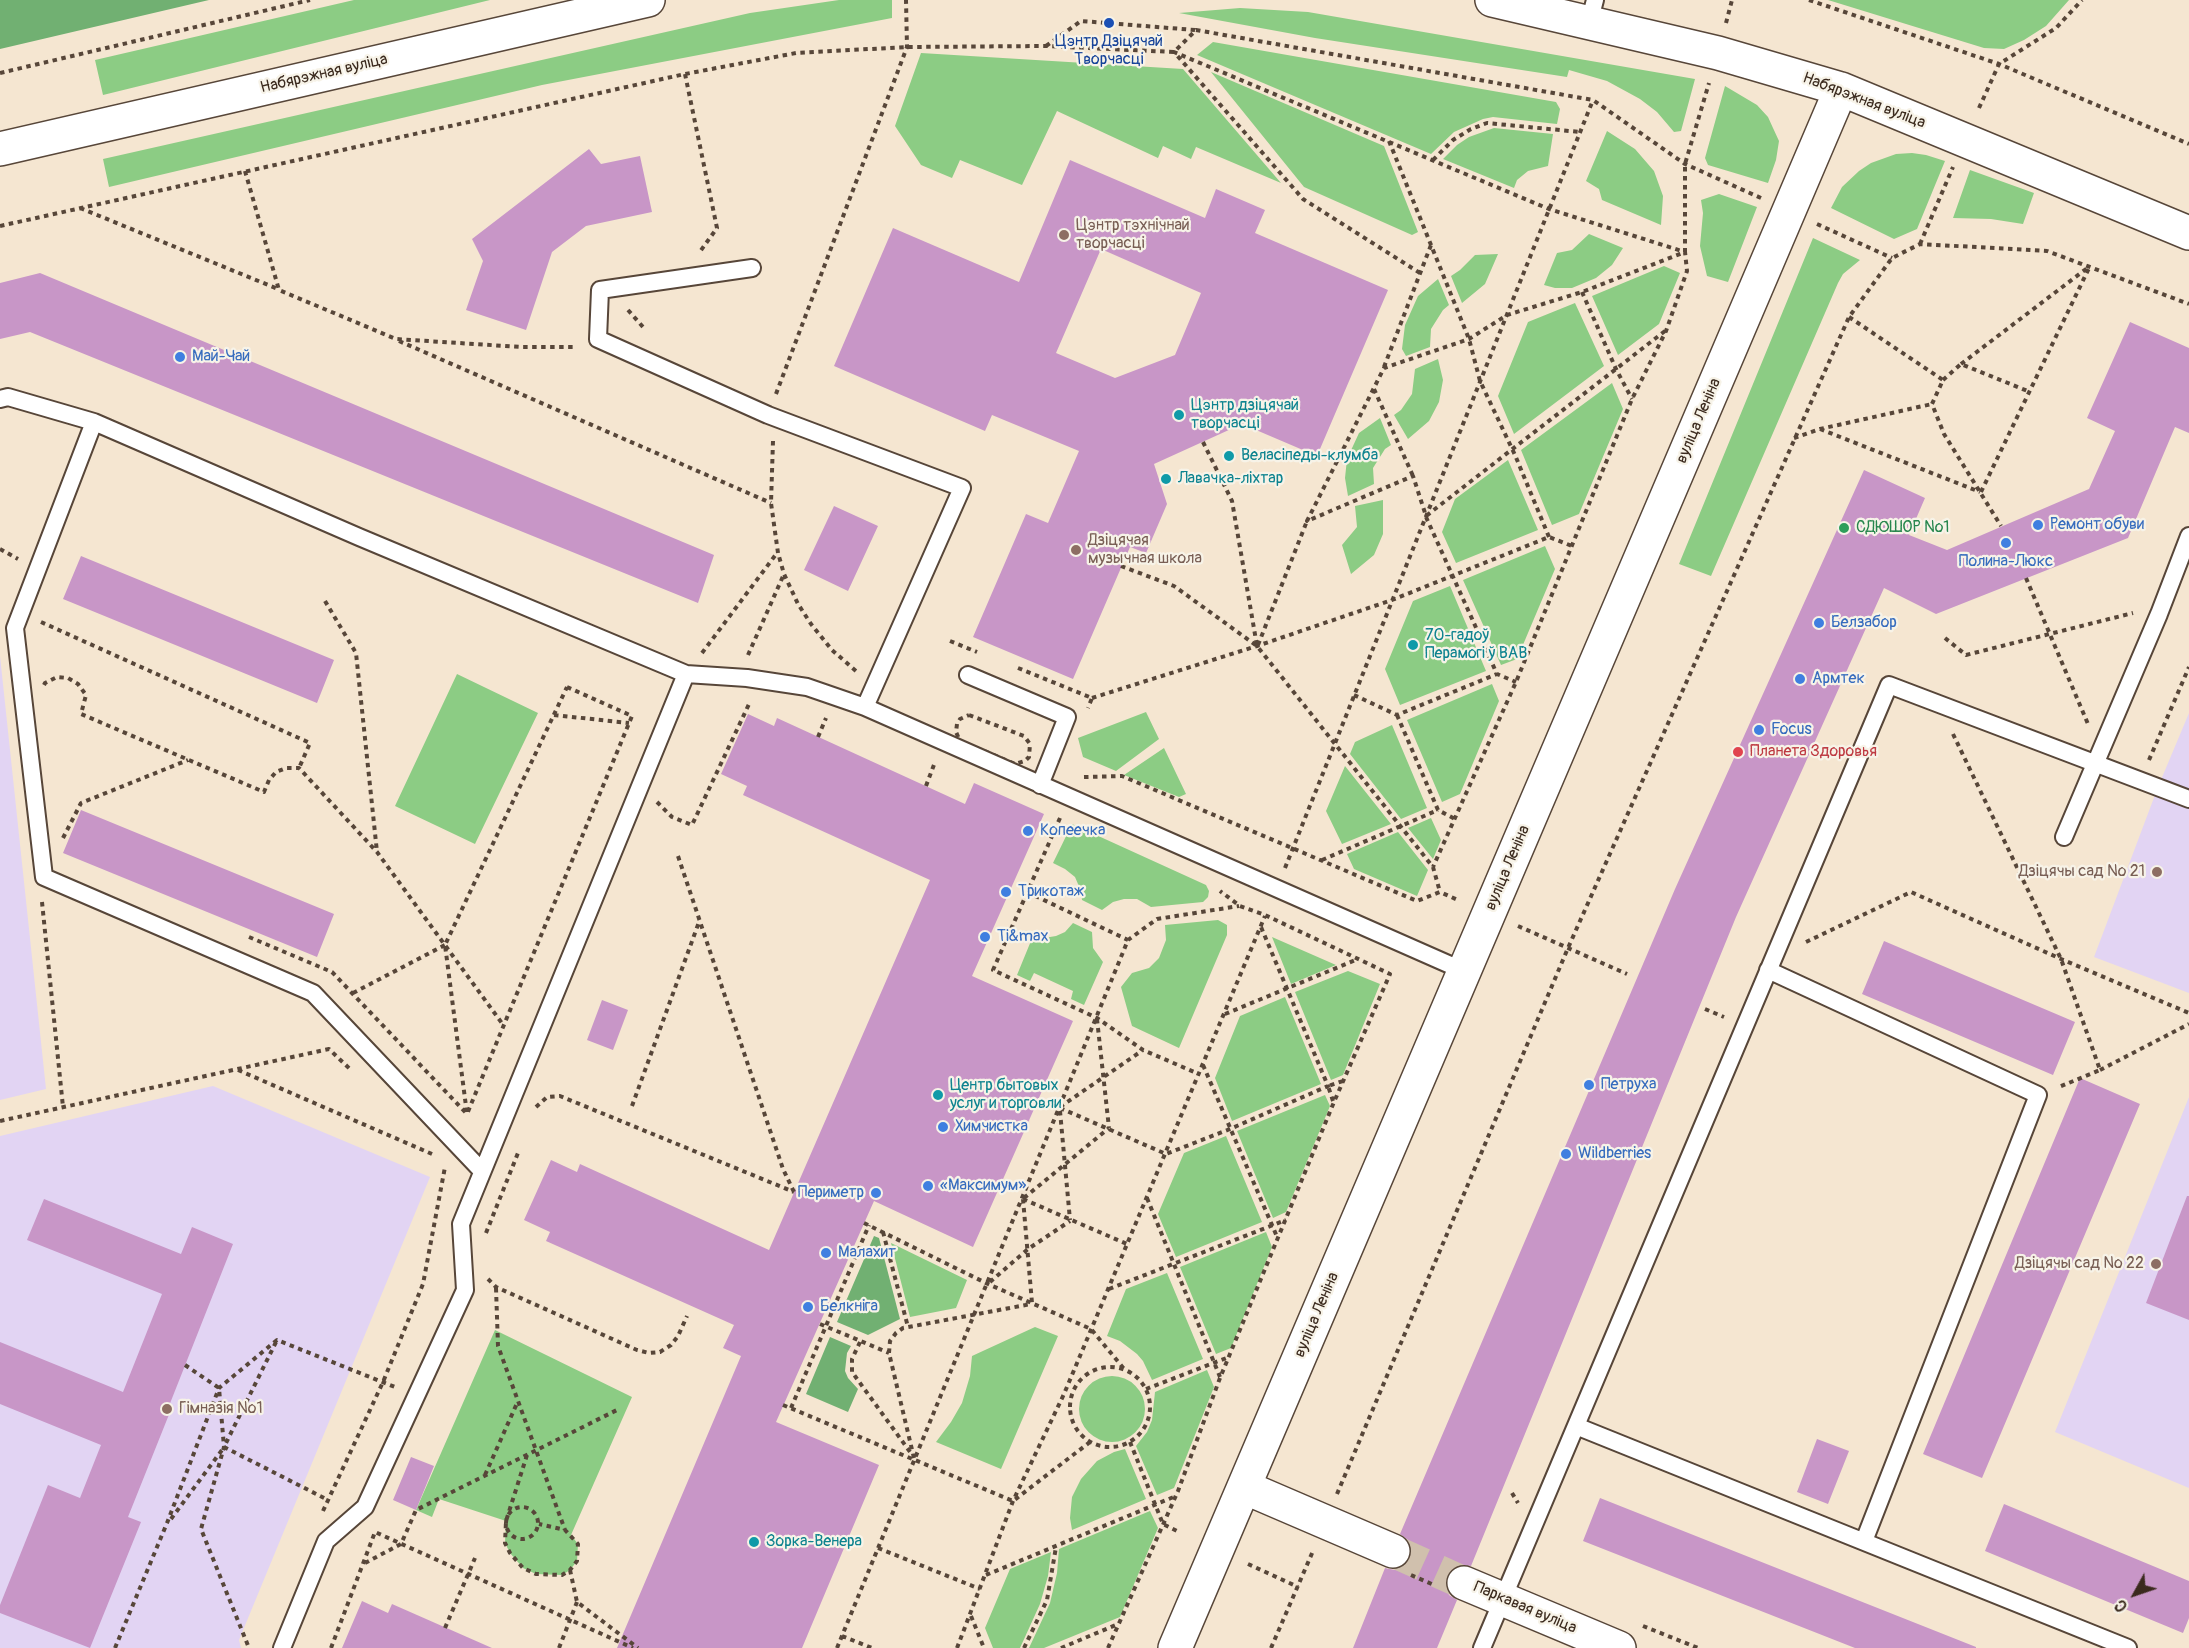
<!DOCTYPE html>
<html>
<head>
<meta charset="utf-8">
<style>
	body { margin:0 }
	#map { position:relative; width:2189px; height:1648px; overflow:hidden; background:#f5e6d1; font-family:Pangolin,sans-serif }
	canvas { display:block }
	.north { position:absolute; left:2105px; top:1564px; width:60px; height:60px; -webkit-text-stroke:4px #f7f3e8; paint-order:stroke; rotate:230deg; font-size:16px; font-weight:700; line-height:24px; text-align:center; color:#3b2a1e }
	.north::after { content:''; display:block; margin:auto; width:21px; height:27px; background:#3b2a1e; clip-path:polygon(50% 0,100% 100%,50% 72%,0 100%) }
</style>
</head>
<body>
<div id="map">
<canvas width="2189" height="1648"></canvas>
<div class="north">С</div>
</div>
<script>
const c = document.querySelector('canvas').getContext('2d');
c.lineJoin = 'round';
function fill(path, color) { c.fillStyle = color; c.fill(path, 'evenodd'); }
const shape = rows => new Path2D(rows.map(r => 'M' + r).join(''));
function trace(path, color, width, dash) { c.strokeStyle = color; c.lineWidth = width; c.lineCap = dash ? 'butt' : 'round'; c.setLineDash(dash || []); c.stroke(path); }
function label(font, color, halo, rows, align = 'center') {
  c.font = font + ' Pangolin,sans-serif'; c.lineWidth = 4.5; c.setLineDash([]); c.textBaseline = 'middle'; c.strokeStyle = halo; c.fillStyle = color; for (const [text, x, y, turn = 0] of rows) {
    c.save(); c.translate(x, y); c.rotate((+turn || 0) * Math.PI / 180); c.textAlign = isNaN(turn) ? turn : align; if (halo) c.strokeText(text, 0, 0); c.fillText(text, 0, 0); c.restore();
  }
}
const built = shape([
	[0,656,46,1089,0,1100],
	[2189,713,2189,993,2094,957,2158,787],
	[213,1086,430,1177,239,1640,241,1648,0,1648,0,1136],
	[2189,1097,2189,1488,2055,1432]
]);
const green = shape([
	[354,0,490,0,103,95,95,60],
	[839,0,892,0,892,18,542,85,109,187,103,159,750,13],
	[1828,0,2069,0,2046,26,2024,40,2004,49,1984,48],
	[1240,8,1308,12,1695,79,1681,131,1674,132,1657,112,1640,99,1607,81,1569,70,1567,77,1315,38,1179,13],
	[1213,42,1556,102,1560,109,1557,124,1493,117,1483,119,1454,132,1431,154,1197,55],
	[921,53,1183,69,1281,183,1196,147,1191,159,1163,146,1158,158,1057,111,1022,185,960,160,952,178,921,165,895,126],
	[1211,72,1384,146,1418,232,1412,235,1304,187],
	[1725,86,1757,105,1768,117,1773,128,1779,141,1776,160,1768,183,1708,165,1705,158],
	[1494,128,1553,134,1548,166,1528,171,1517,180,1514,188,1443,159,1457,145,1469,137],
	[1607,131,1635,149,1654,171,1663,196,1661,225,1602,200,1599,189,1586,181],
	[1912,153,1926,155,1945,161,1917,229,1894,239,1831,208,1842,187,1859,171,1871,163,1896,154],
	[1970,170,2034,193,2023,224,1991,219,1953,218],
	[1719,194,1757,207,1728,282,1707,276,1700,246,1703,213,1701,200],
	[1589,234,1623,248,1612,265,1596,278,1572,288,1555,288,1544,285,1557,253,1572,250],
	[1813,238,1860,260,1843,274,1838,283,1711,576,1679,564],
	[1498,254,1485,284,1462,303,1451,276,1460,270,1475,255],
	[1664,266,1680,273,1659,324,1618,355,1592,296],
	[1438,279,1449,305,1443,310,1431,329,1430,347,1406,356,1402,349,1405,325,1418,296],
	[1575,303,1604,366,1514,434,1498,396,1528,322],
	[1438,359,1443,380,1439,402,1429,421,1408,439,1394,415,1401,410,1412,394,1415,369],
	[1612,383,1623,409,1579,514,1552,525,1521,450],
	[1380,418,1391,445,1385,449,1373,468,1374,484,1348,496,1345,478,1347,459,1359,433],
	[1508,460,1538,530,1456,563,1442,532,1455,499],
	[1383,500,1383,534,1374,555,1351,574,1342,545,1357,527,1355,506],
	[1545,546,1555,569,1517,659,1501,665,1463,580],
	[1450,586,1486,671,1400,705,1385,669,1413,601],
	[457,674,538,713,475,844,395,806],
	[1492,684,1499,701,1460,794,1442,802,1407,720],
	[1146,712,1159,739,1116,771,1083,757,1078,738],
	[1392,725,1427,808,1401,819,1350,754,1355,742],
	[1164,748,1186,794,1179,797,1124,775],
	[1345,766,1391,824,1342,844,1326,811],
	[1431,818,1441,840,1433,859,1408,828],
	[1072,824,1206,885,1209,891,1208,897,1203,902,1151,907,1137,899,1124,899,1113,902,1102,910,1082,900,1081,891,1075,877,1065,869,1053,863],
	[1398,832,1428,870,1417,896,1354,869,1347,854],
	[1218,920,1227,925,1227,935,1179,1048,1132,1026,1121,987,1132,973,1149,968,1159,958,1166,940,1165,925],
	[1073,923,1092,932,1093,948,1103,962,1084,1005,1071,999,1073,991,1034,973,1030,981,1017,975,1033,936,1044,938,1056,936,1065,932],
	[1272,937,1336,965,1291,984],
	[1348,971,1380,984,1343,1075,1331,1080,1295,992],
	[1285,997,1321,1084,1232,1121,1215,1078,1240,1016],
	[1325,1095,1330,1106,1286,1212,1273,1218,1237,1131],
	[1226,1136,1262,1222,1176,1257,1158,1214,1184,1153],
	[1266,1232,1272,1247,1231,1348,1216,1354,1180,1267],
	[891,1243,967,1280,956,1308,910,1317],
	[1167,1273,1203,1359,1152,1380,1143,1361,1137,1354,1120,1341,1107,1336,1126,1289],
	[1035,1327,1058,1336,1001,1469,936,1442,951,1422,962,1403,970,1376,972,1356],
	[495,1330,632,1397,571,1535,578,1544,577,1561,570,1570,562,1575,536,1574,523,1568,510,1553,505,1543,506,1521,439,1499,432,1517,416,1510],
	[1207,1370,1214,1387,1174,1488,1157,1495,1136,1446,1147,1432,1152,1420,1155,1392],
	'1079 1409a33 33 0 1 1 66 0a33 33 0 1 1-66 0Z',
	[1125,1449,1146,1499,1072,1530,1070,1518,1072,1497,1081,1479,1097,1461,1114,1452],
	[1150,1511,1158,1528,1120,1617,1044,1648,1029,1648,1050,1603,1057,1573,1059,1549],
	[1051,1552,1048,1576,1040,1604,1020,1648,993,1648,985,1628,1010,1569]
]);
const forest = shape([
	[0,0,209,0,0,49],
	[874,1236,879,1238,900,1319,868,1335,837,1322],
	[830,1337,851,1346,847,1353,845,1371,848,1378,858,1389,848,1412,806,1394]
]);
const building = shape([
	[589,149,601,164,640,156,652,212,586,226,552,252,526,330,466,310,483,261,472,239],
	[1070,160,1205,218,1216,189,1265,210,1255,233,1388,290,1317,456,1242,424,1154,464,1167,504,1146,553,1130,547,1073,679,973,637,1026,514,1048,523,1079,451,992,415,985,431,834,366,893,228,1019,282],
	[1101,249,1201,293,1175,355,1115,378,1056,353],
	[40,273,714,555,698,603,30,332,0,339,0,283],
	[2130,322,2189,348,2189,433,2175,427,2128,538,1936,614,1884,588,1736,917,1471,1566,1461,1565,1453,1568,1447,1575,1446,1586,1449,1595,1457,1600,1437,1648,1353,1648,1385,1568,1395,1570,1404,1566,1410,1558,1411,1548,1408,1540,1400,1534,1675,889,1864,470,1925,498,1909,535,1947,550,2089,489,2115,431,2087,418],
	[834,506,878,526,848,591,804,570],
	[81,556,334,660,317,703,63,599],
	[748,714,774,726,777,718,965,804,974,783,1044,814,972,976,1073,1021,973,1247,874,1201,776,1422,879,1465,802,1648,617,1648,741,1356,723,1348,734,1325,546,1241,550,1232,524,1220,551,1160,577,1172,580,1164,769,1250,930,880,743,795,747,786,721,774],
	[81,810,334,914,317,957,63,853],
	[1884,941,2075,1022,2053,1075,1862,994],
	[602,1000,628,1010,613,1050,587,1040],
	[2080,1078,2140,1104,1982,1478,1923,1454],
	[2187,1196,2189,1196,2189,1320,2146,1303],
	[44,1199,181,1254,192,1227,233,1244,167,1411,170,1412,128,1517,141,1522,90,1648,0,1613,0,1605,48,1485,80,1498,101,1445,0,1404,0,1342,123,1392,162,1294,27,1240],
	[1817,1439,1849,1451,1828,1504,1797,1492],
	[411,1457,434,1466,416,1510,393,1500],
	[1600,1498,1976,1647,1976,1648,1855,1648,1583,1541],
	[2004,1504,2189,1581,2189,1618,2183,1633,1985,1551],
	[362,1601,388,1613,392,1604,492,1648,342,1648]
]);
const secondaryTunnel = shape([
	[1393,1551,1464,1583]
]);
const path = shape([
	[1809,0,1999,64,2189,144],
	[1726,23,1732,0],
	[1046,46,1081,21,1195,30],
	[0,73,310,0],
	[685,74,717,228,699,253],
	[1979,108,1999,64,2056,28,2082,0],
	[1389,141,1469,339,1480,381,1515,455,1549,537],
	[1433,160,1453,140,1471,129,1487,123,1580,132],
	[245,171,279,290,396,339,521,347,577,347],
	[80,208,278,289],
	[1817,224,1892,258],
	[0,226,685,74,796,53,907,47,1045,46,1174,52,1196,30,1593,100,1685,164,1761,198],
	[1920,244,1953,167],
	[1420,273,1303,199,1174,52,1549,209,1685,252,1687,271,1666,331,1632,399,1516,682,1433,867],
	[1582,292,1616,369,1632,399],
	[628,310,643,327],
	[1849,317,1943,380,1932,404,1944,434,2001,526],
	[1665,331,1426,516,1413,476,1307,521,1384,368,1469,339,1507,315,1582,292,1685,252,1685,164,1709,83],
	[399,341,771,503],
	[1961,364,2090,266],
	[1384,367,1431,245],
	[1943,380,1961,364,2030,392],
	[1374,389,1413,476],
	[776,394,907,47,906,0],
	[1820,429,1980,492],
	[1794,438,1820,429,1932,404],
	[773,441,771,503,778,553,784,574,798,604,811,624,832,650,856,671],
	[1203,442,1232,501,1257,646,1433,867,1440,892],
	[1981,492,2090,266],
	[1426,517,1497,674,1516,682],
	[0,549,18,559],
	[1121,566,1174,586,1257,646],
	[2026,578,2088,724],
	[325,601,356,653,377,852],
	[41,622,310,743,299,768],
	[1945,638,1966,655,2133,613],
	[950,641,977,652],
	[1258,645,1307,521],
	[702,653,777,553],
	[748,655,784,574],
	[1018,668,1092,698,1088,708],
	[44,685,45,683,57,677,68,678,78,684,86,695,81,714,264,792,269,780,276,772,286,768,299,768,377,852,504,1026],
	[567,687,632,716,467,1114,445,945,567,687],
	[1354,695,1397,715,1497,674],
	[1092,698,1257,646,1392,600,1549,537,1572,546],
	[554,715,629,723],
	[969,715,1024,736,1030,744,1029,757,1025,761,1015,764,960,741,956,732,957,724,960,719,969,715],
	[1397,715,1438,810,1455,819],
	[1953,734,2061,959,2100,1070,2059,1087],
	[818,737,826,718],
	[2149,760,2189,667],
	[1084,777,1122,776,1417,901,1440,892,1460,901],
	[926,786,935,762],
	[657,802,672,817,692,825,750,702],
	[1060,818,993,970,1097,1018,1143,1050,1199,1074],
	[63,838,81,803,188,760],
	[678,856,783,1169,794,1192],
	[1322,860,1438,810],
	[1285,868,1593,100],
	[1027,892,1128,940],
	[42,902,63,1107],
	[1518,926,1627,974],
	[249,937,332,972,467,1114],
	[1806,942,1911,892,2061,959,2189,1013],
	[353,993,445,945],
	[1705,1009,1724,1017],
	[1225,1014,1358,959],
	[1097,1019,1109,1128],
	[1203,1065,1278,1239],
	[238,1070,432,1154],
	[2100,1070,2189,1024],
	[1333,1101,1328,1086,1343,1081],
	[632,1106,699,922],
	[536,1107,547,1097,560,1096,794,1192],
	[1060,1107,1143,1050],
	[1060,1108,1166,1154,1230,1129,1328,1086,1261,927],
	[1060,1111,1070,1220],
	[0,1121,329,1049,352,1071],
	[1024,1198,1109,1128],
	[1147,1198,1220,1377],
	[1023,1199,1127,1244],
	[1023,1199,1032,1303],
	[864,1223,988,1284,1091,1329,1125,1370],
	[883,1232,908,1327],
	[486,1233,518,1153],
	[488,1279,496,1287,637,1350,649,1353,660,1352,671,1345,678,1336,687,1316],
	[990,1282,1028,1249,1070,1221],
	[496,1288,498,1346,565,1530],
	[1109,1289,1286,1220],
	[820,1324,889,1353],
	[276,1342,224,1447,328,1500],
	[860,1342,852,1359,852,1372,913,1456],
	[185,1365,219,1388,224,1447,201,1529,249,1648],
	'1070 1407a40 40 0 1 1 80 0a40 40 0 1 1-80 0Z',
	[1146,1389,1229,1357],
	[783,1405,1013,1501,1090,1442],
	[791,1408,869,1225],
	[1130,1442,1163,1524,1177,1531],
	[527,1455,506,1521,505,1543,510,1553,523,1568,536,1574,562,1575,570,1570,577,1561,578,1544,565,1530,539,1524],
	[914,1458,889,1353,890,1341,896,1333,903,1328,1031,1304],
	[485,1475,518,1401],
	[1512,1493,1518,1503],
	[1337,1494,1568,948,1849,317,1892,258,1920,244,2047,251,2189,304],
	'506 1523a16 16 0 1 1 32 0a16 16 0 1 1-32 0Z',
	[323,1511,383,1382,423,1284,445,1167],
	[171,1519,222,1450],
	[878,1548,980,1589],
	[365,1563,401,1544,416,1510,617,1410],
	[1248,1564,1298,1587],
	[570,1570,577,1602,638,1648],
	[986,1575,1176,1496],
	[1411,1575,1434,1585],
	[971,1616,984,1648],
	[1643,1626,1698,1648],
	[445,1628,475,1558],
	[842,1636,872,1648],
	[115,1648,167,1523,219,1388,277,1340,395,1387],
	[331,1648,375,1532,633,1648],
	[559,1648,577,1602],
	[837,1648,1128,940,1157,919,1239,906],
	[957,1648,1013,1501,1064,1394,1265,916],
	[1024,1648,1047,1600,1056,1547],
	[1061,1648,1118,1624],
	[1108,1648,1178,1491,1220,1378,1334,1102,1390,974,1265,915,1240,906,1220,891],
	[1271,1648,1313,1551]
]);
const lane = shape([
	[1589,23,1595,0],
	[752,268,600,290,598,339,768,415,962,488,865,707],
	[0,399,8,397,94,422,359,537,686,674,747,678,807,687,865,707,1464,971],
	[94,422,15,628,44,877,313,993,481,1170],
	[968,675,1067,717,1040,785],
	[2064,837,2159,614,2189,536],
	[1768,970,2038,1095,1864,1541],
	[1576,1426,2128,1648],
	[282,1648,326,1541,365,1507,465,1290,461,1224,686,674],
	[1482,1648,1889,685,2189,799]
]);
const secondary = shape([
	[1492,0,1718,53,1841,89,2189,233],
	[0,149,648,0],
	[1244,1487,1393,1551],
	[1464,1583,1619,1648],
	[1175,1648,1841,89]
]);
const markers = [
	[1109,23,6,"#1a4fb4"],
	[1064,235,6,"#8d6e63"],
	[180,357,6,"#3f7fe0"],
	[1179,415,6,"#0f9aa8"],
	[1229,456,6,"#0f9aa8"],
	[1166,479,6,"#0f9aa8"],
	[2038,525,6,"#3f7fe0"],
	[1844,528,6,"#2e9e5b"],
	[2006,543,6,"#3f7fe0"],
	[1076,550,6,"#8d6e63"],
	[1819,623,6,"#3f7fe0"],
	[1413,645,6,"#0f9aa8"],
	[1800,679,6,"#3f7fe0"],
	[1759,730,6,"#3f7fe0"],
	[1738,752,6,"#e0444e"],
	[1028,831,6,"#3f7fe0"],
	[2157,872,6,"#8d6e63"],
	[1006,892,6,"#3f7fe0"],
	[985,937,6,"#3f7fe0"],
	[1589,1085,6,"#3f7fe0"],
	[938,1095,6,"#0f9aa8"],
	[943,1127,6,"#3f7fe0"],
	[1566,1154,6,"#3f7fe0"],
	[928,1186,6,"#3f7fe0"],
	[876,1193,6,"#3f7fe0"],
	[826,1253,6,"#3f7fe0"],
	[2156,1264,6,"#8d6e63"],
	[808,1307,6,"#3f7fe0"],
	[167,1409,6,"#8d6e63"],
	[754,1542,6,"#0f9aa8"]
];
const transitNames = [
	["Цэнтр Дзіцячай",1109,42],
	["Творчасці",1109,60]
];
const streetNames = [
	["Набярэжная вуліца",324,74,-13],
	["Набярэжная вуліца",1864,101,21],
	["вуліца Леніна",1699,421,-67],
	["вуліца Леніна",1508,868,-67],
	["вуліца Леніна",1317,1315,-67],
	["Паркавая вуліца",1525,1608,23]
];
const educationNames = [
	["Цэнтр тэхнічнай",1076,226],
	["творчасці",1076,244],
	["Дзіцячая",1088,541],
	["музычная школа",1088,559],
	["Дзіцячы сад № 21",2145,872,"right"],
	["Дзіцячы сад № 22",2144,1264,"right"],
	["Гімназія №1",179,1409]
];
const shopNames = [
	["Май-Чай",192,357],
	["Ремонт обуви",2050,525],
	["Полина-Люкс",2006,562,"center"],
	["Белзабор",1831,623],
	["Армтек",1812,679],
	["Focus",1771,730],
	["Копеечка",1040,831],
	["Трикотаж",1018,892],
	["Ti&max",997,937],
	["Петруха",1601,1085],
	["Химчистка",955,1127],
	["Wildberries",1578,1154],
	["«Максимум»",940,1186],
	["Периметр",864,1193,"right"],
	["Малахит",838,1253],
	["Белкніга",820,1307]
];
const cultureNames = [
	["Цэнтр дзіцячай",1191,406],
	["творчасці",1191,424],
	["Веласіпеды-клумба",1241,456],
	["Лавачка-ліхтар",1178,479],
	["70-гадоў",1425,636],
	["Перамогі ў ВАВ",1425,654],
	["Центр бытовых",950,1086],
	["услуг и торговли",950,1104],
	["Зорка-Венера",766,1542]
];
const leisureNames = [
	["СДЮШОР №1",1856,528]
];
const healthNames = [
	["Планета Здоровья",1750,752]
];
fill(built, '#e2d4f3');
fill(green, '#8ccc84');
fill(forest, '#71b072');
fill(building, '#c896c7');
trace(secondaryTunnel, '#d0c0ad', 33, [33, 16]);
trace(lane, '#574639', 20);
trace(secondary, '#574639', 36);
trace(path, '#574639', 4, [4.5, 4.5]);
trace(lane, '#fff', 16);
trace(secondary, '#fff', 33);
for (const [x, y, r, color] of markers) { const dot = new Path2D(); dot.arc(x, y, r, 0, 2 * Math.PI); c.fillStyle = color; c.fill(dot); trace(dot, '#f7f3e8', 2); }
label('16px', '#164399', '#f7f3e8', transitNames);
label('16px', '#3b2a1e', '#f7f3e8', streetNames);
label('16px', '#785e54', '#f7f3e8', educationNames, 'left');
label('16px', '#366cbe', '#f7f3e8', shopNames, 'left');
label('16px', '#0d838f', '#f7f3e8', cultureNames, 'left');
label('16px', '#27864d', '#f7f3e8', leisureNames, 'left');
label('16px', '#be3a42', '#f7f3e8', healthNames, 'left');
</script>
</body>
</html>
